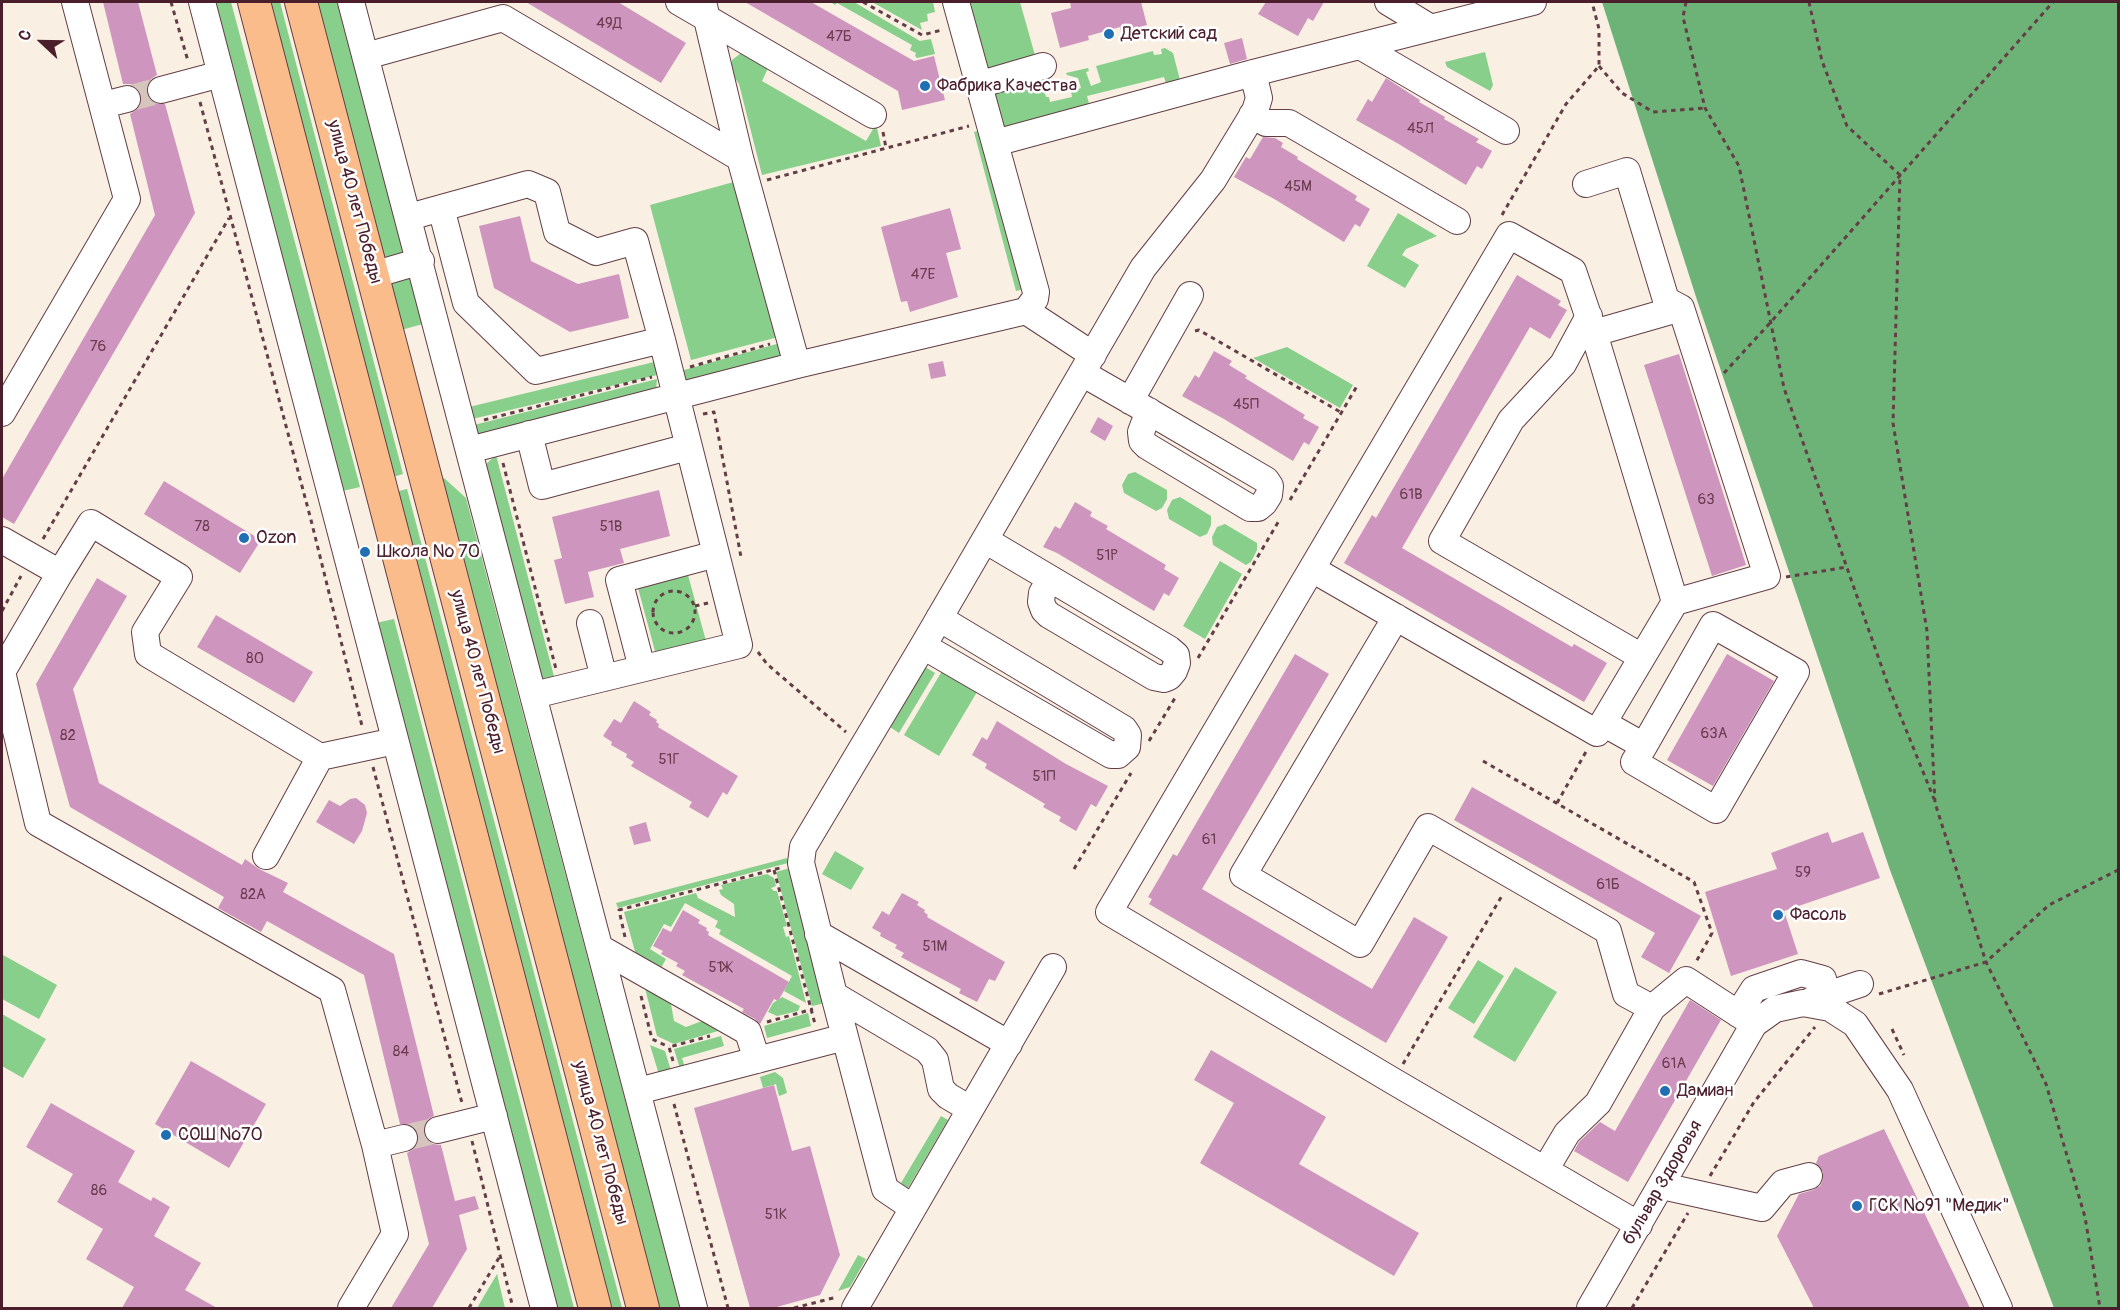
<!DOCTYPE html>
<html>
<head>
<meta charset="utf-8">
<style>
	body { margin:0 }
	#map { position:relative; width:2120px; height:1310px; overflow:hidden; background:#f9efe2; font-family:Pangolin,sans-serif }
	canvas { display:block }
	.frame { position:absolute; inset:0; border:3px solid #4a1f2b; pointer-events:none }
	.north { position:absolute; left:12px; top:12px; width:60px; height:60px; -webkit-text-stroke:4px #fff; paint-order:stroke; rotate:292deg; font-size:16px; font-weight:700; line-height:24px; text-align:center; color:#4a1f2b }
	.north::after { content:''; display:block; margin:auto; width:21px; height:27px; background:#4a1f2b; clip-path:polygon(50% 0,100% 100%,50% 72%,0 100%) }
</style>
</head>
<body>
<div id="map">
<canvas width="2120" height="1310"></canvas>
<div class="frame"></div>
<div class="north">С</div>
</div>
<script>
const c = document.querySelector('canvas').getContext('2d');
c.lineJoin = 'round';
function fill(path, color) { c.fillStyle = color; c.fill(path, 'evenodd'); }
const shape = rows => new Path2D(rows.map(r => 'M' + r).join(''));
function trace(path, color, width, dash) { c.strokeStyle = color; c.lineWidth = width; c.lineCap = dash ? 'butt' : 'round'; c.setLineDash(dash || []); c.stroke(path); }
function label(font, color, halo, rows, align = 'center') {
  c.font = font + ' Pangolin,sans-serif'; c.lineWidth = 5; c.setLineDash([]); c.textBaseline = 'middle'; c.strokeStyle = halo; c.fillStyle = color; for (const [text, x, y, turn = 0] of rows) {
    c.save(); c.translate(x, y); c.rotate((+turn || 0) * Math.PI / 180); c.textAlign = isNaN(turn) ? turn : align; if (halo) c.strokeText(text, 0, 0); c.fillText(text, 0, 0); c.restore();
  }
}
const green = shape([
	[208,2,231,2,360,487,338,492],
	[265,2,280,2,403,474,390,478],
	[315,2,337,2,406,259,384,265],
	[833,2,854,2,920,41,931,39,935,54,917,58,915,56,916,53,910,50,912,45,837,3,835,5,832,3],
	[872,2,933,2,935,12,927,14,928,21,920,23,922,30],
	[966,2,1020,2,1036,59,991,71,983,67],
	[1165,48,1173,53,1180,80,1168,91,1164,77,1087,96,1091,111,1012,129,999,125,990,94,1041,79,1046,97,1049,97,1050,102,1072,97,1071,91,1081,88,1078,78,1067,75,1066,73,1088,68,1089,71,1086,72,1091,86,1101,82,1096,66,1153,51,1154,55,1162,54,1161,49],
	[1485,52,1493,85,1490,91,1447,67,1445,62],
	[741,53,769,66,762,81,866,141,876,124,881,146,762,175,739,84,732,74,731,66,732,60],
	[986,129,1025,289,1016,291,974,132],
	[741,180,782,336,691,360,650,205],
	[1398,213,1437,236,1406,249,1402,255,1419,265,1405,288,1367,266],
	[410,276,423,324,401,330,388,282],
	[784,342,783,352,780,358,687,385,677,372],
	[1287,347,1353,385,1340,408,1253,358],
	[654,362,657,375,468,420,465,408],
	[657,379,656,392,479,439,470,426],
	[496,455,556,684,542,683,484,466],
	[1135,472,1167,490,1167,499,1162,508,1156,511,1124,493,1122,485,1128,474],
	[444,478,466,498,680,1308,657,1308,439,479],
	[407,489,622,1308,608,1308,395,492],
	[1180,497,1211,516,1211,525,1207,534,1200,537,1169,519,1167,510,1172,500],
	[1225,524,1257,543,1257,550,1251,562,1246,565,1213,545,1212,537,1217,527],
	[1220,561,1242,574,1205,639,1183,626],
	[688,575,706,641,656,655,638,588],
	[394,619,574,1308,550,1308,371,624],
	[922,665,935,673,899,733,887,725],
	[942,671,977,692,939,756,904,735],
	[835,851,864,868,851,890,822,874],
	[787,858,788,863,618,908,616,903],
	[790,868,825,1003,812,1006,776,872],
	[767,874,774,878,776,886,771,888,774,891,777,891,787,926,783,927,786,937,789,936,806,1003,784,991,792,976,719,934,721,930,715,927,718,921,685,903,671,927,664,924,650,949,666,959,661,968,636,955,624,912,696,893,698,898,735,917,734,904,721,895,719,890,723,889,721,885],
	[3,955,57,985,39,1019,2,999],
	[1478,960,1504,976,1474,1024,1448,1008],
	[1515,967,1557,992,1515,1062,1473,1037],
	[645,988,671,1004,674,1021,686,1027,702,1021,718,1031,674,1044,657,1036],
	[782,997,800,1006,798,1011,777,1016,768,1012,773,1003],
	[808,1013,811,1026,767,1038,764,1026],
	[2,1014,46,1039,23,1078,2,1066],
	[721,1036,724,1046,682,1058,686,1071,681,1072,674,1049],
	[650,1045,665,1051,672,1074,660,1078],
	[775,1072,783,1078,787,1093,779,1096,776,1084,763,1088,760,1077],
	[941,1116,948,1120,908,1188,901,1183],
	[858,1255,866,1259,850,1287,838,1291],
	[497,1274,505,1308,477,1308]
]);
const forest = shape([
	[1602,2,2118,2,2118,1308,2054,1308,1890,870,1697,300]
]);
const building = shape([
	[103,2,138,2,157,75,151,79,147,86,147,94,151,101,157,104,165,104,195,213,14,524,2,517,2,479,155,215,130,114,138,109,141,104,142,96,137,88,131,84,123,84],
	[526,2,618,2,686,43,661,83],
	[745,2,811,2,914,61,934,56,945,100,902,110,898,91],
	[1070,2,1141,2,1147,25,1121,32,1120,27,1088,36,1089,40,1060,48,1051,13,1071,8],
	[1266,2,1324,2,1313,21,1308,18,1298,36,1258,14],
	[1242,38,1247,59,1230,64,1224,43],
	[1386,78,1420,100,1419,102,1445,117,1444,119,1479,139,1476,142,1492,151,1482,169,1477,166,1466,185,1397,143,1356,120,1368,99,1372,102],
	[1263,137,1275,138,1283,143,1281,147,1298,157,1297,159,1357,196,1355,200,1370,209,1360,227,1355,224,1344,242,1276,200,1234,177,1246,157,1250,159],
	[950,208,961,249,946,253,958,297,910,312,907,301,901,302,881,227],
	[520,216,531,261,578,284,619,274,629,318,570,332,494,288,479,226],
	[1517,275,1561,301,1558,305,1567,310,1550,339,1530,327,1402,548,1572,647,1574,644,1607,663,1584,702,1344,563,1372,515,1376,518],
	[1214,351,1232,361,1229,365,1247,376,1245,378,1305,415,1303,418,1319,427,1309,445,1304,442,1293,461,1224,419,1182,396,1195,375,1199,378],
	[1679,354,1746,565,1712,576,1644,365],
	[943,361,946,376,931,379,928,364],
	[1098,417,1113,426,1105,441,1090,432],
	[164,481,261,540,240,573,144,514],
	[659,490,670,536,620,549,624,563,588,572,594,597,565,604,554,560,562,558,552,517],
	[1075,502,1092,512,1090,516,1108,526,1106,529,1166,565,1164,569,1179,578,1169,596,1164,593,1154,611,1057,553,1043,547,1055,526,1060,529],
	[97,578,127,596,73,689,99,783,242,865,245,859,259,869,288,883,283,892,394,954,434,1116,428,1119,424,1125,424,1134,428,1141,433,1144,441,1145,455,1201,475,1196,479,1209,459,1215,467,1249,432,1308,391,1308,429,1244,407,1153,415,1148,418,1142,419,1135,414,1127,408,1124,400,1124,364,975,267,921,261,932,218,908,224,897,70,807,36,684],
	[216,615,313,672,294,703,197,647],
	[1295,654,1329,674,1202,889,1372,989,1414,917,1448,937,1386,1043,1149,904,1152,899,1148,897,1161,875,1173,854,1177,856],
	[1727,654,1774,681,1713,786,1667,760],
	[634,701,651,712,649,715,657,720,656,722,659,724,658,727,738,776,727,795,723,792,708,818,689,807,692,802,631,766,634,762,626,757,627,754,611,745,612,742,603,736,614,719,621,723],
	[997,721,1066,764,1108,786,1096,807,1091,804,1076,831,1059,821,1061,817,1043,807,1045,804,985,768,987,764,972,755,982,737,987,740],
	[1472,787,1701,916,1669,973,1641,957,1655,933,1454,820],
	[356,798,365,805,367,813,362,831,354,844,316,822,329,800,340,806,350,799],
	[646,822,651,841,634,845,629,827],
	[1828,832,1832,843,1863,832,1880,878,1784,911,1798,954,1731,976,1705,892,1777,869,1771,853],
	[902,893,919,902,917,905,925,910,924,912,928,915,927,917,1005,962,995,981,989,979,977,1002,959,993,961,989,901,957,904,953,895,948,897,945,880,936,881,933,872,928,882,911,889,915],
	[683,910,700,920,698,923,707,928,706,930,709,932,708,935,789,982,778,1001,774,999,760,1024,755,1019,742,1012,744,1009,682,975,685,971,676,966,678,963,661,954,663,951,653,946,663,928,671,932],
	[1690,1000,1721,1020,1628,1182,1574,1151,1579,1142,1600,1122,1615,1131],
	[1211,1050,1326,1117,1299,1164,1419,1233,1394,1276,1200,1163,1234,1103,1194,1080],
	[191,1061,266,1104,229,1168,155,1124],
	[774,1085,792,1151,810,1146,840,1255,820,1295,773,1308,750,1308,694,1108],
	[51,1103,135,1151,118,1182,151,1201,153,1197,170,1207,154,1236,201,1263,185,1290,217,1308,122,1308,134,1287,86,1259,103,1229,57,1202,73,1174,26,1147],
	[1884,1129,1970,1308,1814,1308,1777,1236,1799,1194,1813,1190,1820,1186,1823,1180,1823,1172,1816,1163,1819,1156]
]);
const minorTunnel = shape([
	[127,99,161,90],
	[404,1138,438,1130]
]);
const path = shape([
	[171,2,188,61],
	[863,2,922,35,942,30],
	[1686,2,1683,17,1705,108,1739,166,1784,388,1888,685,1934,799],
	[1809,2,1822,61,1847,126,1900,175,1893,423,1927,631,1935,803,1986,962,2046,1084,2085,1217,2100,1308],
	[1599,66,1622,93,1653,112,1705,108],
	[200,102,311,520,362,726],
	[883,132,886,148],
	[767,180,969,126],
	[1502,215,1566,104,1599,66,1599,29,1592,2],
	[1195,331,1199,330,1342,413],
	[690,367,770,344],
	[1724,373,1770,323,2053,2],
	[703,414,714,412,741,557],
	[484,420,652,377],
	[503,463,556,669],
	[1290,500,1357,386],
	[43,539,229,218],
	[1786,577,1847,567],
	'653 612a21 21 0 1 1 42 0a21 21 0 1 1-42 0Z',
	[695,606,708,603],
	[2,611,21,576],
	[758,652,767,664,846,732],
	[1198,658,1280,519],
	[1149,741,1175,698],
	[1483,761,1694,882,1712,933,1696,962],
	[373,767,462,1103],
	[1557,803,1587,750],
	[1074,869,1131,773],
	[774,870,815,1024],
	[625,937,619,910,780,868],
	[1879,994,1986,962,2049,905,2118,870],
	[641,996,652,1039,669,1047],
	[767,1022,813,1009],
	[1892,1029,1904,1055],
	[673,1061,669,1047,710,1036],
	[1403,1064,1503,894],
	[674,1104,728,1308],
	[472,1141,513,1308],
	[1710,1176,1754,1102,1815,1027],
	[469,1308,500,1256],
	[794,1308,837,1297],
	[1632,1308,1688,1213]
]);
const minor = shape([
	[202,2,544,1308],
	[351,2,694,1308],
	[679,2,873,115],
	[703,2,740,158,797,365],
	[1388,2,1431,28],
	[1360,46,1506,131],
	[366,56,503,18,740,158],
	[978,85,1043,66],
	[161,90,221,74],
	[103,105,127,99],
	[1252,115,1266,123,1289,123,1457,221],
	[995,143,1253,73,1533,2],
	[441,208,466,303,536,371,662,340],
	[409,217,528,184,547,192,557,232,596,252,635,241,662,340,739,645,534,695],
	[373,275,421,261],
	[1026,311,1093,355],
	[1589,316,1563,364,1511,420,1442,541,1642,657],
	[1594,333,1681,308],
	[1082,373,1143,408,1266,480,1270,486,1269,495,1264,503,1258,508,1250,508,1147,446,1142,441,1141,432,1149,411],
	[1130,401,1190,295],
	[2,413,127,199,75,2],
	[529,434,542,486,688,447],
	[469,450,797,365,1026,311,1035,299,1036,292,956,2],
	[2,540,60,573,91,523,179,577,145,632,148,654,320,757,395,741],
	[985,540,1169,649,1176,655,1177,663,1174,671,1169,677,1164,679,1154,677,1049,615,1044,610,1041,602,1042,593,1051,579],
	[1312,569,1597,733,1675,602,1767,576,1681,308,1666,300,1627,171,1586,184],
	[60,573,2,672,38,823,332,990,375,1145,395,1234,351,1308],
	[1396,617,1243,875,1360,944,1428,827,1608,931,1626,994,1652,1008],
	[590,623,604,678],
	[923,646,1111,755,1118,755,1127,747,1128,735,1124,729,939,618],
	[642,668,619,580,716,554],
	[1603,723,1644,746,1713,625,1796,672,1716,810,1634,762,1644,746],
	[266,856,320,757],
	[818,934,1009,1044],
	[600,948,748,1032,757,1060],
	[1812,1000,1860,984],
	[1738,1014,1754,989,1801,973,1823,979,1827,995],
	[845,1037,885,1189,913,1208],
	[638,1091,845,1037,834,995],
	[970,1109,948,1096,941,1089,935,1060,927,1050,834,995,801,863,803,847,923,646,1143,268,1213,180,1255,111,1259,98,1253,73],
	[438,1130,494,1116],
	[375,1145,404,1138],
	[1545,1170,1567,1133,1598,1103,1652,1008,1686,980,1754,1024],
	[1662,1186,1762,1208,1783,1183,1809,1176],
	[1639,1225,1393,1081,1109,912,1509,235,1573,271,1594,333,1675,602],
	[855,1308,1053,967],
	[1590,1308,1754,1024,1775,1009,1803,1003,1830,1008,1855,1024,1900,1090,1999,1308]
]);
const major = shape([
	[254,2,595,1308],
	[301,2,643,1308]
]);
const markers = [
	[1109,34,6,"#1f6fb2"],
	[925,86,6,"#1f6fb2"],
	[244,538,6,"#1f6fb2"],
	[365,552,6,"#1f6fb2"],
	[1778,915,6,"#1f6fb2"],
	[1665,1091,6,"#1f6fb2"],
	[166,1135,6,"#1f6fb2"],
	[1857,1206,6,"#1f6fb2"]
];
const numberNames = [
	["49Д",609,24],
	["47Б",839,37],
	["45Л",1420,129],
	["45М",1298,187],
	["47Е",923,275],
	["76",98,347],
	["45П",1246,405],
	["61В",1411,495],
	["63",1706,500],
	["78",202,527],
	["51В",611,527],
	["51Р",1107,556],
	["80",255,659],
	["63А",1714,734],
	["82",68,736],
	["51Г",669,760],
	["51П",1044,777],
	["61",1209,840],
	["59",1803,873],
	["61Б",1608,885],
	["82А",253,895],
	["51М",935,947],
	["51Ж",720,968],
	["84",401,1052],
	["61А",1674,1064],
	["86",99,1191],
	["51К",776,1215]
];
const poiNames = [
	["Детский сад",1121,34],
	["Фабрика Качества",937,86],
	["Ozon",256,538],
	["Школа № 70",377,552],
	["Фасоль",1790,915],
	["Дамиан",1677,1091],
	["СОШ №70",178,1135],
	["ГСК №91 \"Медик\"",1869,1206]
];
const streetNames = [
	["улица 40 лет Победы",354,202,75],
	["улица 40 лет Победы",477,672,75],
	["улица 40 лет Победы",600,1143,75],
	["бульвар Здоровья",1663,1183,-60]
];
fill(green, '#87cf8b');
fill(forest, '#6db277');
fill(building, '#ce95be');
trace(minorTunnel, '#d6c5bd', 26, [26, 13]);
trace(minor, '#643e46', 28);
trace(major, '#643e46', 34);
trace(path, '#643e46', 3, [4.5, 4.5]);
trace(minor, '#fff', 26);
trace(major, '#fabc8b', 32);
for (const [x, y, r, color] of markers) { const dot = new Path2D(); dot.arc(x, y, r, 0, 2 * Math.PI); c.fillStyle = color; c.fill(dot); trace(dot, '#fff', 2); }
label('15px', '#6b3c50', null, numberNames);
label('18px', '#4a1f2b', '#fff', poiNames, 'left');
label('18px', '#4a1f2b', '#fff', streetNames);
</script>
</body>
</html>
